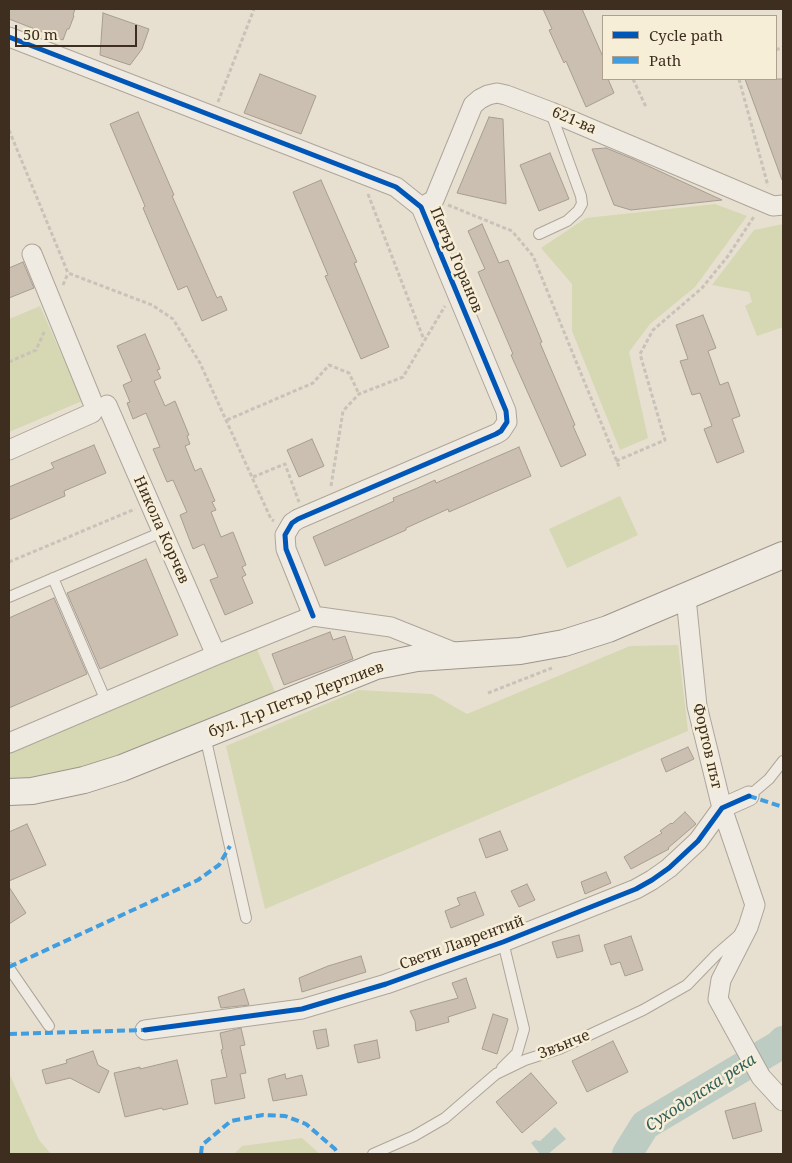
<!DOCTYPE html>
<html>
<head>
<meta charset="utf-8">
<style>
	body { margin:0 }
	#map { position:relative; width:792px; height:1163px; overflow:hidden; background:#e7e0d1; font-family:"Noto Serif",serif }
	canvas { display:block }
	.frame { position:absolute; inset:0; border:10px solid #3d2e20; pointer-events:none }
	.legend { position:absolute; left:602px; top:15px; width:175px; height:65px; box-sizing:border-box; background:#f7eed8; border:1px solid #ada18e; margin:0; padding:6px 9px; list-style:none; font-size:15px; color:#3d2e20 }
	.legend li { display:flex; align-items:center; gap:10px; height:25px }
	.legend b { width:25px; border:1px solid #ada18e }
	.scale { position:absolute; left:15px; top:25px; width:122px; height:22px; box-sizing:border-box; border:2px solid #3d2e20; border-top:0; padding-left:6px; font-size:15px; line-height:18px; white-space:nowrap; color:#3d2e20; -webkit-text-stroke:4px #f7eed8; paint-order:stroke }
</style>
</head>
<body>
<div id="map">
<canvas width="792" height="1163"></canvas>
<div class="frame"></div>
<ul class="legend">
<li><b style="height:6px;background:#0057b8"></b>Cycle path</li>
<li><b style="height:6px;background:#3f9de0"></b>Path</li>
</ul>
<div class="scale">50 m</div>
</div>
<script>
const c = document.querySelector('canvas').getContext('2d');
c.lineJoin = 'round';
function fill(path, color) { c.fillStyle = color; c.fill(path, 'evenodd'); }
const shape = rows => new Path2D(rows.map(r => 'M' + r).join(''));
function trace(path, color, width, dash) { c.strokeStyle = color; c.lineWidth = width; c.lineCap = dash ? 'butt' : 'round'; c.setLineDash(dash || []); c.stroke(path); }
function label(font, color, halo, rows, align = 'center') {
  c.font = font + ' "Noto Serif",serif'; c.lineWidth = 5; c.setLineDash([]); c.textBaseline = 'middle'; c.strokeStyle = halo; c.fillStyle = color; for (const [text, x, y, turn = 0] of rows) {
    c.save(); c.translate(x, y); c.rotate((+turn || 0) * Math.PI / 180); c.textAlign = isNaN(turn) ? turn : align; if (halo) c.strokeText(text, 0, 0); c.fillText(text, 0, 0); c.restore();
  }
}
const green = shape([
	[715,204,747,216,695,287,650,324,629,352,648,438,620,450,572,331,572,284,541,248,586,218],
	[783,224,783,327,757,336,745,306,752,302,749,292,712,285,754,230],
	[40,306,82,401,9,432,9,319],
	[620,496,638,535,567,568,549,529],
	[678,645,688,731,265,909,226,746,359,690,432,694,467,714,630,646],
	[256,647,276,694,225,711,201,728,82,774,9,785,9,752],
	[9,1073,39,1140,51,1154,9,1154],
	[302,1138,320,1154,234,1154,242,1146]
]);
const water = shape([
	[555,1127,566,1139,548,1154,540,1154,531,1143,535,1140,540,1141]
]);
const river = shape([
	[627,1154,645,1125,778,1046,783,1041]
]);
const building = shape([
	[9,9,75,9,73,15,74,16,69,29,67,29,63,40,9,19,9,9],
	[543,9,582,9,603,57,603,79,608,79,614,93,586,107,566,61,564,63,549,30,552,29,543,9],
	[103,13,149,29,142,49,130,65,100,55,103,13],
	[260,74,316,96,301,134,244,113,260,74],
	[745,79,783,79,783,179,782,180,745,79],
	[138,112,174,195,172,196,217,298,221,296,227,310,202,321,187,286,178,290,143,208,145,206,110,124,138,112],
	[489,117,503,119,506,204,457,193,489,117],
	[606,148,633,159,722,200,631,210,614,205,592,149,606,148],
	[550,153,569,199,539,211,520,165,550,153],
	[321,180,357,262,354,263,389,347,361,359,325,276,328,275,293,192,321,180],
	[482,224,499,263,508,260,542,342,540,343,575,425,573,426,586,455,561,467,511,355,513,354,478,272,485,269,468,231,482,224],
	[23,262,34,288,9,298,9,268,23,262],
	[703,315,716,348,708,351,720,385,728,382,740,416,732,419,744,452,717,463,704,429,712,426,700,393,692,395,680,361,688,359,676,325,703,315],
	[145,334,160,369,157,370,161,378,154,381,165,406,175,401,189,435,187,436,190,444,185,446,195,471,201,468,215,501,212,502,216,510,211,512,221,537,233,532,246,565,242,567,246,575,242,577,253,603,225,615,210,580,218,577,204,544,193,549,180,515,187,512,173,480,167,482,153,449,160,447,146,413,133,419,127,403,130,402,123,385,132,381,117,346,145,334],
	[312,439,324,466,299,477,287,450,312,439],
	[94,445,106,473,64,491,65,496,9,520,9,487,54,468,51,463,94,445],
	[519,447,531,476,449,512,448,509,406,528,406,530,325,566,313,537,394,501,393,498,415,489,435,480,436,483,519,447],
	[146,559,178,635,100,669,67,593,146,559],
	[54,598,87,674,9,708,9,618,54,598],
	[330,632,333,640,345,636,353,659,284,685,272,654,330,632],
	[688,747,694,759,666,772,661,759,688,747],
	[685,812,696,824,668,848,669,849,631,869,624,857,662,833,660,831,671,823,672,824,685,812],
	[27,824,46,865,9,881,9,832,27,824],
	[500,831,508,850,486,858,479,839,500,831],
	[606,872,611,883,585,894,581,882,606,872],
	[527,884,535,900,519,907,511,891,527,884],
	[9,887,26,913,9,924,9,887],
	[475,892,484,915,451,928,445,911,460,905,457,898,475,892],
	[579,935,583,951,557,958,552,942,579,935],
	[631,936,643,970,625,976,620,962,611,965,604,945,631,936],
	[361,956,366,972,302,992,299,978,328,966,361,956],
	[466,978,476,1008,448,1017,449,1022,416,1031,415,1021,410,1011,458,998,452,983,466,978],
	[244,989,249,1005,221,1008,218,997,244,989],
	[493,1014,508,1019,497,1054,482,1049,493,1014],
	[241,1028,245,1045,240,1046,246,1073,240,1074,245,1098,215,1104,211,1080,227,1077,221,1050,223,1049,220,1033,241,1028],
	[326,1029,329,1046,317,1049,313,1031,326,1029],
	[377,1040,380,1058,358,1063,354,1045,377,1040],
	[613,1041,628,1072,587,1092,572,1061,613,1041],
	[93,1051,98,1065,109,1071,99,1093,70,1078,46,1084,42,1070,67,1063,66,1060,93,1051],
	[177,1060,188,1104,163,1110,162,1108,125,1117,114,1073,140,1067,140,1069,177,1060],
	[531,1073,557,1103,522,1133,496,1102,531,1073],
	[285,1074,286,1079,302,1075,307,1095,273,1101,268,1079,285,1074],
	[755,1103,762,1131,733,1139,725,1111,755,1103]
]);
const path = shape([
	[776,50,783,47],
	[633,79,646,107],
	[739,79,768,186],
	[218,102,254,9],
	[9,130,68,273,152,305,173,319,200,363,271,519,274,521],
	[368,194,424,340],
	[448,205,512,231,533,256,620,469],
	[63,285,68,273],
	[9,362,36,350,45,330],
	[227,420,313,383,329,365,349,373,359,394],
	[616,461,665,440,640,354,653,330,702,288,728,256,755,215],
	[253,477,285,464,299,502],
	[331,486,343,411,359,394,403,377,445,306],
	[9,562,135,509],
	[488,693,552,668]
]);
const lane = shape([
	[539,234,567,221,578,211,582,204,581,196,551,113],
	[53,578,106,701],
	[9,597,162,532],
	[205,736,246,918],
	[749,796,769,779,783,761],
	[9,968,49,1026],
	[502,1068,517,1053,524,1029,503,942],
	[373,1154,414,1136,445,1118,496,1074,525,1060,559,1049,643,1010,687,985,717,954,740,934]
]);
const street = shape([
	[9,37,396,187,421,207,506,411,507,422,501,431,496,434,298,519,292,523,285,535,286,549,313,616],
	[421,207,434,200,473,105,480,99,488,95,497,93,506,95,551,112,773,206,783,205],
	[107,405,216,655],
	[9,450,92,413,95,408,32,254],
	[686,598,697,706,722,808,755,905,748,927,721,980,718,999,761,1077,783,1101],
	[9,743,216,655,313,616,391,627,456,653],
	[145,1030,302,1009,386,984,503,942,636,889,652,880,669,868,698,841,722,808,749,796]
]);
const secondary = shape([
	[9,792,32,791,84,780,122,768,376,666,417,658,520,651,564,643,608,629,783,555]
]);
const quiet = shape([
	[749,796,783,807],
	[9,967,198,880,219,865,230,846],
	[9,1034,145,1030],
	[201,1154,202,1145,231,1121,263,1115,285,1116,306,1124,335,1149,338,1154]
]);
const cycleway = shape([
	[9,37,396,187,421,207,506,411,507,422,501,431,496,434,298,519,292,523,285,535,286,549,313,616],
	[145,1030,302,1009,386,984,503,942,636,889,652,880,669,868,698,841,722,808,749,796]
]);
const streetNames = [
	["621-ва",574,121,23],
	["Петър Горанов",456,260,67],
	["Никола Корчев",161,530,66],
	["бул. Д-р Петър Дертлиев",296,700,-21],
	["Фортов път",707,746,77],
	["Свети Лаврентий",462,943,-20],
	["Звънче",564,1045,-22]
];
const waterNames = [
	["Суходолска река",701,1093,-33]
];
fill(green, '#d6d7b3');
fill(water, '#bcccc2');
trace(river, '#bcccc2', 30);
fill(building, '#cbbfb2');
trace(building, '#a89c90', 1);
trace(lane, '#ada599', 12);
trace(street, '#ada599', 21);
trace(secondary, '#9c958a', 28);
trace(path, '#c8c2b9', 3, [4, 2.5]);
trace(lane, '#efebe3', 10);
trace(street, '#efebe3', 19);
trace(secondary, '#efebe3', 26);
trace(quiet, '#3f9de0', 4, [8, 4]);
trace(cycleway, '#0057b8', 5);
label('15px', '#3d2e20', '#f7eed8', streetNames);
label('italic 16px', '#2f5d5a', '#f7eed8', waterNames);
</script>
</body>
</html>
